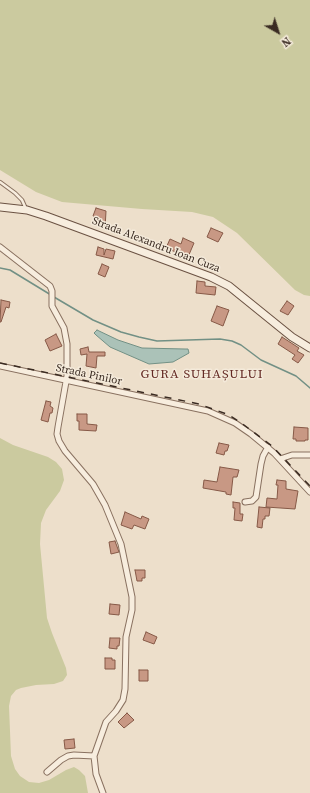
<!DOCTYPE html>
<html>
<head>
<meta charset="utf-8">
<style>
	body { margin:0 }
	#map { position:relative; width:310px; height:793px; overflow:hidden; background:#eddfcb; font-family:"Source Serif 4",serif }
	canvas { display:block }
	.north { position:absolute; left:258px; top:12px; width:40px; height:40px; -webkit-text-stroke:3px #f4eada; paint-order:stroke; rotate:141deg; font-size:11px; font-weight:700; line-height:16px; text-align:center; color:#3a2b22 }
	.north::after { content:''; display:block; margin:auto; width:14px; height:18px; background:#3a2b22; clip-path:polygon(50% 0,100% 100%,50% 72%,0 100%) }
</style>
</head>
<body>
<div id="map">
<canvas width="310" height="793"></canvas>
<div class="north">N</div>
</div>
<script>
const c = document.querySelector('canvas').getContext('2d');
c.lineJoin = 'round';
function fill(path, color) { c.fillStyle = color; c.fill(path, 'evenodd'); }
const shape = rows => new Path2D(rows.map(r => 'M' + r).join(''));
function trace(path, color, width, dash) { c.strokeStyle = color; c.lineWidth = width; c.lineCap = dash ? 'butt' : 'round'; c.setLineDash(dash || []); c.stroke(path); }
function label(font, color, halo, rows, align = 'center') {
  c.font = font + ' "Source Serif 4",serif'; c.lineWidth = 3; c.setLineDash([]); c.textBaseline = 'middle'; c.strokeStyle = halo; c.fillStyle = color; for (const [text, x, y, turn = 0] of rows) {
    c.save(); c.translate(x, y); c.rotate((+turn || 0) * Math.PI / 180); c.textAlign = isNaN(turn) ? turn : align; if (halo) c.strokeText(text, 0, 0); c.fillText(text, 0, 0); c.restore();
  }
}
const green = shape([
	[0,0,310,0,310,296,304,295,295,290,237,233,213,217,192,212,142,209,62,202,36,192,0,170],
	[0,438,13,445,48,457,56,462,62,469,64,480,60,491,46,510,41,523,40,544,47,618,52,633,66,668,67,675,63,681,54,684,36,685,21,688,16,690,11,696,9,706,11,756,15,769,20,776,29,782,39,783,49,780,66,770,74,767,79,770,85,776,88,793,0,793]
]);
const water = shape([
	[97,330,118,340,142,348,185,349,188,349,189,353,173,362,149,364,110,347,96,335,94,333,97,330]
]);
const stream = shape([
	[0,268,10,270,51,295],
	[54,297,93,320,121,332,139,337,157,341,220,339,232,341,241,345,261,360,296,376,310,388]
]);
const building = shape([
	[96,208,106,211,105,229,96,225,97,218,93,216,96,208],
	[211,228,223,233,218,242,207,237,211,228],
	[183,238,194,243,188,257,166,248,170,239,181,244,183,238],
	[98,247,104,249,104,255,106,249,115,251,113,259,96,255,98,247],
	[102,264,109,267,105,277,98,274,102,264],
	[197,281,205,282,205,286,216,287,215,295,196,293,197,281],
	[1,300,10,302,9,308,6,307,1,322,0,322,1,300],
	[287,301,294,306,288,315,280,311,287,301],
	[217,306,229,310,223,326,211,321,217,306],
	[56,334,62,346,50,351,45,340,56,334],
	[282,337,299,348,297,351,304,355,298,363,292,359,295,355,278,344,282,337],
	[88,347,89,352,105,352,105,356,97,356,96,368,86,366,87,354,81,355,80,349,88,347],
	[46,401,51,402,50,406,53,408,52,413,50,413,48,422,41,420,46,401],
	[77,414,87,414,87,424,97,425,96,431,79,430,79,421,77,421,77,414],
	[294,427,308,428,308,440,305,440,305,441,296,441,296,439,293,439,294,427],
	[219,443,229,445,227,451,225,451,224,455,216,453,219,443],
	[220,467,239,470,237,477,233,477,231,495,226,494,226,492,203,488,204,480,217,482,220,467],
	[277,480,286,481,286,489,298,491,295,509,266,507,267,498,277,499,278,485,276,485,277,480],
	[233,502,240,503,240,514,243,514,242,521,234,520,235,508,233,508,233,502],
	[259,507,270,508,269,516,265,516,265,519,263,519,262,528,257,527,259,507],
	[125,512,141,519,142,516,149,519,145,529,134,525,132,529,121,525,125,512],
	[115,541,119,552,111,554,109,542,115,541],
	[135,570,145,570,145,578,142,578,142,581,137,581,135,570],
	[110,604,120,605,119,615,109,614,110,604],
	[146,632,157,637,154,644,143,640,146,632],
	[110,638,120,638,119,646,117,646,117,649,109,648,110,638],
	[105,658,112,658,112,660,115,660,115,669,105,669,105,658],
	[139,670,148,670,148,681,139,681,139,670],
	[127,713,134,720,124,728,118,722,127,713],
	[74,739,75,748,65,749,64,740,74,739]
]);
const service = shape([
	[0,182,15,193,22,200,26,209]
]);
const minor = shape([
	[0,247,50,286,52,291,52,306,64,328,67,344,67,376,58,427,57,434,59,441,65,451,93,484,105,505,121,544,132,597,132,610,126,637,125,689,123,700,116,711,106,722,94,756,96,774,103,793],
	[0,366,208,411,235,423,251,434,274,453,310,492],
	[280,459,292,455,310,455],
	[245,502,252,501,256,497,261,464,263,456,268,447],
	[47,772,61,760,68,756,74,755,94,756]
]);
const secondary = shape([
	[0,207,27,210,46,216,211,277,229,286,292,337,310,348]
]);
const rail = shape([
	[0,363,199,404,229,415,244,425,272,446,310,486]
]);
const streetNames = [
	["Strada Alexandru Ioan Cuza",156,245,21],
	["Strada Pinilor",89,375,12]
];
const quarterNames = [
	["GURA SUHAȘULUI",202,375]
];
fill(green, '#cbca9f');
fill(water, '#abc2b8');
trace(water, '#729085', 1);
trace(stream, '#729085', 1.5);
fill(building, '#c89884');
trace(building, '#865947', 1);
trace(service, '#897160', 4.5);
trace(minor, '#897160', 7);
trace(secondary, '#6b5243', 9);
trace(service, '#f7edde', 2.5);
trace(minor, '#f7edde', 5);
trace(secondary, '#f7edde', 7);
trace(rail, '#3a2b22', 1.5, [7, 7]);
label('11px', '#3a2b22', '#f4eada', streetNames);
c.letterSpacing = '1px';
label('13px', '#642a24', '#f4eada', quarterNames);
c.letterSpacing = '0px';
</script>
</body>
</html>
